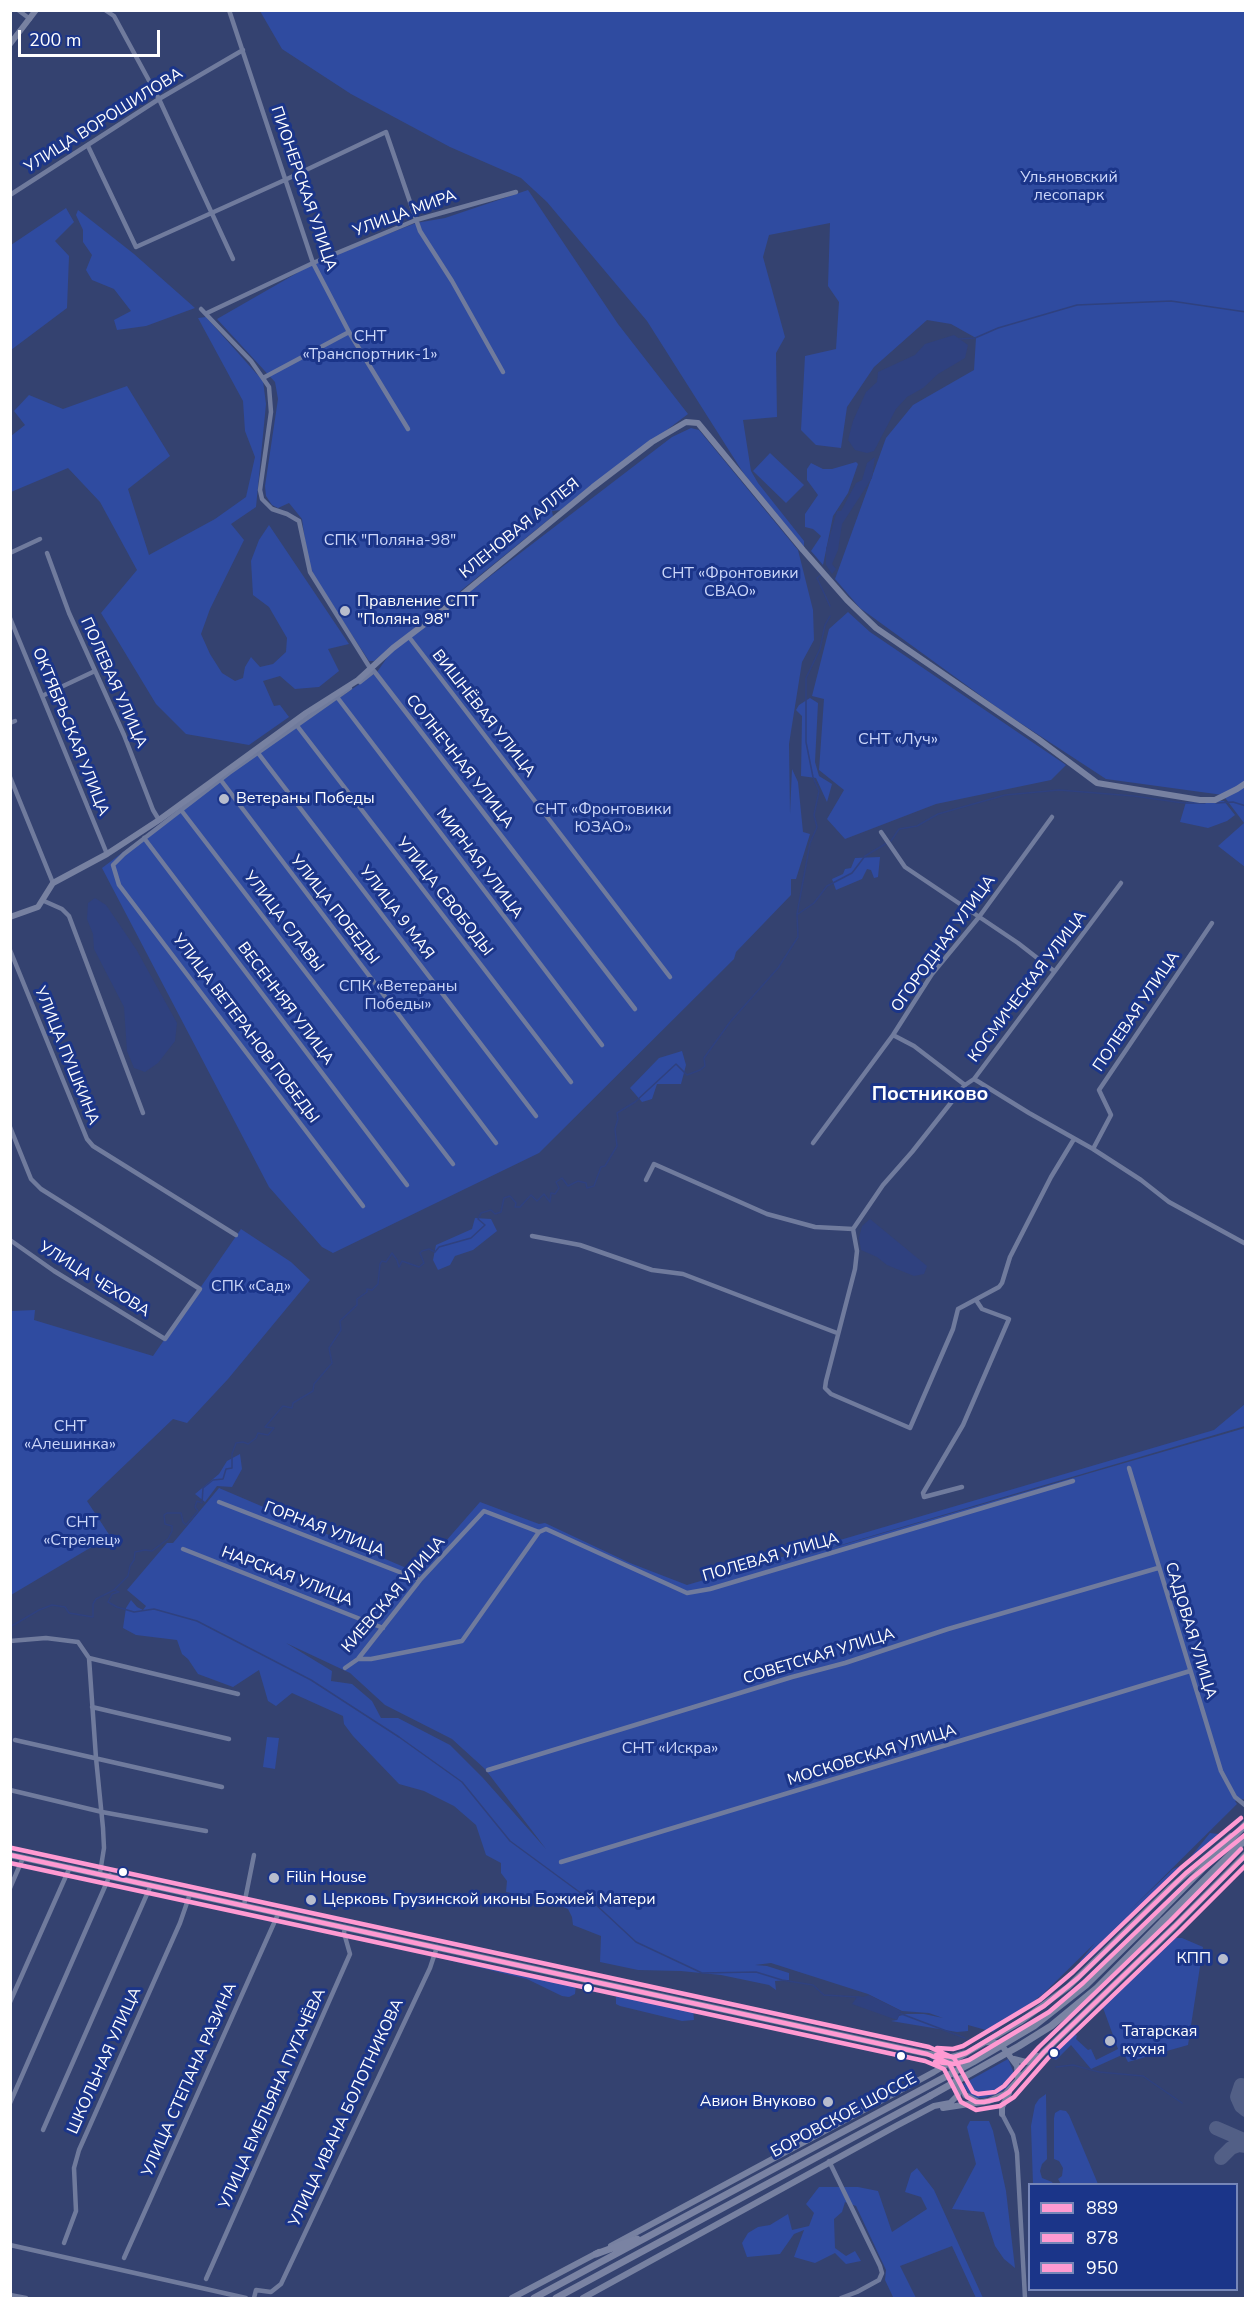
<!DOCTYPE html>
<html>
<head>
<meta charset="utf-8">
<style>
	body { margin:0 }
	#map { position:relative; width:1256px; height:2309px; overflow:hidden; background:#344270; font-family:"Nunito Sans",sans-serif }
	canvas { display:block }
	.frame { position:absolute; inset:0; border:12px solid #fff; pointer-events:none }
	.legend { position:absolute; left:1028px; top:2183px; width:210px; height:108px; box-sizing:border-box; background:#1b3589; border:2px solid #7686b8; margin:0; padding:8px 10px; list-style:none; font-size:18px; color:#fff }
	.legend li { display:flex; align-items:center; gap:12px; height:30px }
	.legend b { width:30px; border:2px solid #7686b8 }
	.scale { position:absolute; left:18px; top:30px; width:142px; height:27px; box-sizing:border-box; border:3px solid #fff; border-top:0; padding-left:8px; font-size:18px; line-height:21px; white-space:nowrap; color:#fff; -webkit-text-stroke:4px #1b3589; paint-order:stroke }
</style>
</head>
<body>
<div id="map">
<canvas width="1256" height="2309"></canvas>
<div class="frame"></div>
<ul class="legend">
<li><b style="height:8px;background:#ff9ad2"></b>889</li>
<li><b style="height:8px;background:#ff9ad2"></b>878</li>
<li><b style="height:8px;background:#ff9ad2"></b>950</li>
</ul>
<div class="scale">200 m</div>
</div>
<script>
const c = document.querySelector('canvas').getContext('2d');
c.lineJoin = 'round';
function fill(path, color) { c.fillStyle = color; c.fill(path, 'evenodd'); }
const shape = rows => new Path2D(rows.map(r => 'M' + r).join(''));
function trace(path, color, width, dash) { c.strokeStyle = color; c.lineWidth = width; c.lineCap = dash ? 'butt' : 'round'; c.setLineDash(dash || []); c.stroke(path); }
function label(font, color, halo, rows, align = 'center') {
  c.font = font + ' "Nunito Sans",sans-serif'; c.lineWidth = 6; c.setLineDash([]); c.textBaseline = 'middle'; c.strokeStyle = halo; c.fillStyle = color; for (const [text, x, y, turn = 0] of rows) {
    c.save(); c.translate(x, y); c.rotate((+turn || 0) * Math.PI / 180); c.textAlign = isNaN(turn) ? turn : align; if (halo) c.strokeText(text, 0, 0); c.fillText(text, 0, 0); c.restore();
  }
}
const green = shape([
	[260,11,1245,11,1245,867,1218,846,1244,823,1223,795,1106,779,1002,711,860,608,835,579,886,438,913,405,974,370,976,338,951,324,927,320,874,367,847,407,841,448,816,445,801,430,805,356,836,349,839,302,828,286,830,223,769,235,763,257,785,337,776,353,777,417,743,420,751,471,758,483,804,541,804,547,744,474,647,321,547,202,521,178,450,147,351,94,282,49],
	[528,190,618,324,688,414,561,510,552,511,553,516,374,661,369,661,314,577,307,555,302,519,289,503,278,508,272,505,266,496,265,486,278,399,275,382,217,319,311,265,337,254,416,223,445,218],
	[66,208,74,222,55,241,69,256,67,308,11,350,11,245],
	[78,210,134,254,195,308,146,326,117,330,114,320,131,311,114,289,92,280,86,270,92,255,83,242,83,230,76,215],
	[206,317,263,381,266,404,256,507,231,524,244,540,210,609,201,634,210,654,222,673,235,681,243,678,245,667,251,657,260,667,273,664,286,652,287,638,269,607,253,595,251,561,259,540,269,525,349,644,328,649,339,671,319,687,295,689,280,676,263,681,274,706,280,705,289,717,249,745,186,734,156,704,101,613,137,570,100,502,68,468,11,492,11,436,25,425,14,411,29,395,63,409,127,386,170,456,128,489,149,555,215,519,246,497,255,457,245,431,243,401,198,318],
	[691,428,699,430,798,550,813,610,814,640,802,662,789,744,790,814,792,769,798,782,803,832,810,834,796,879,791,879,791,895,736,952,734,959,539,1153,333,1253,322,1247,269,1187,102,868,207,789,377,672,391,652,672,437],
	[770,453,804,485,786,503,753,471],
	[856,462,858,464,848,493,833,516,823,565,811,551,821,536,813,529,805,527,805,514,818,495,807,480,807,469,811,463,823,469,832,469],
	[848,612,870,632,1066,765,1051,780,936,804,845,839,827,819,844,790,819,770,824,699,812,696,829,629],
	[810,698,818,703,815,762,819,776,832,784,827,802,816,778,801,776,802,716,796,710,799,705],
	[1224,801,1235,815,1227,821,1208,828,1180,822,1186,802],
	[880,857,878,877,874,878,871,870,867,869,862,879,836,890,832,879,843,874,845,869,851,868,855,858],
	[682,1051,686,1065,681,1084,657,1084,652,1099,642,1102,630,1088,659,1058],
	[475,1218,491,1219,497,1231,473,1250,455,1256,450,1265,438,1270,433,1260,436,1245,472,1229],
	[241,1229,291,1262,310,1280,228,1379,187,1423,173,1419,87,1501,110,1536,11,1595,10,1311,35,1310,34,1320,153,1356],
	[1245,1404,1245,1426,739,1575,1245,1428,1245,1799,1235,1801,1237,1804,1129,1911,1173,1869,1185,1864,1210,1833,1218,1834,1217,1838,1163,1886,1094,1955,1081,1965,1080,1961,1095,1943,1043,1994,993,2032,968,2025,968,2031,957,2032,891,2021,897,2020,899,2016,907,2014,924,2014,943,2018,929,2013,902,2011,868,1994,771,1963,755,1965,767,1966,789,1973,789,1980,775,1981,776,1990,769,1985,721,1975,681,1971,638,1970,600,1962,601,1936,573,1925,572,1917,568,1909,541,1898,506,1892,507,1881,501,1873,501,1863,486,1855,476,1825,454,1806,424,1791,399,1784,353,1736,344,1724,343,1716,292,1693,276,1706,268,1701,259,1670,233,1687,198,1674,188,1659,182,1654,177,1640,136,1635,123,1628,126,1608,131,1600,137,1607,143,1610,146,1606,127,1590,167,1543,173,1543,219,1488,418,1573,480,1502,539,1524,545,1523,630,1563,687,1585,1214,1430],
	[286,1643,350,1673,385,1705,452,1739,485,1769,546,1849,483,1778,450,1745,398,1718,381,1718,372,1701,352,1684,331,1681,332,1671],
	[240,1454,242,1469,232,1487,217,1486,205,1502,195,1494,219,1474,227,1461],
	[267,1737,279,1738,275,1769,263,1767],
	[1176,1938,1182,1938,1203,1947,1188,2045,1128,2062,1124,2054,1091,2069,1071,2045,1056,2060,1050,2057,1073,2032,1077,2036,1076,2039,1088,2050,1091,2049,1096,2060,1118,2049,1102,2005,1168,1941],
	[442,1954,576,1984,575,1994,569,1997,562,1996,527,1979,440,1958],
	[621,1993,693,2010,694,2020,682,2021,620,2006,616,2004,616,1997],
	[1008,2059,1014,2073,1008,2087,999,2093,984,2098,976,2098,969,2094,963,2084],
	[1046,2094,1047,2159,1042,2164,1040,2171,1042,2178,1052,2182,1053,2184,1033,2184,1031,2126,1035,2105,1039,2099],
	[1060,2110,1066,2111,1069,2115,1098,2184,1061,2184,1058,2179,1062,2176,1063,2168,1059,2161,1054,2159,1054,2118,1055,2113],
	[970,2121,989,2121,993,2131,1006,2191,1015,2268,1004,2259,995,2246,984,2212,952,2209,976,2164,967,2127],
	[917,2168,934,2190,983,2298,976,2298,952,2246,900,2266,916,2298,893,2297,885,2280,886,2270,856,2206,845,2202,842,2212,834,2219,835,2248,846,2256,855,2251,861,2261,846,2264,835,2253,815,2263,794,2257,804,2230,794,2234,780,2254,747,2257,742,2243,748,2233,758,2227,770,2225,788,2214,792,2230,809,2226,814,2213,806,2204,819,2187,858,2187,878,2191,892,2232,927,2209,921,2197,905,2192,911,2173]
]);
const water = shape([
	[954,335,968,345,965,358,938,374,923,388,907,397,896,409,874,451,867,453,855,450,848,440,853,421,866,392,877,382,878,372,915,355,925,344],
	[875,457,872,478,842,524,838,550,832,564,836,569,832,574,826,565,826,549,837,511,841,511,856,483,862,480,867,463],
	[95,898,106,905,136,949,177,1023,175,1041,158,1063,145,1072,134,1068,127,1051,124,1007,94,949,93,934,87,919,88,903],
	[870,1219,927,1266,924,1274,914,1276,887,1265,877,1257,861,1250,859,1238,862,1226],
	[869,1995,901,2011,897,2020,852,2004,858,1996,863,1997]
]);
const stream = shape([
	[959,339,975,338,998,328,1077,305,1171,301,1246,312],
	[821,575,817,578,830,606],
	[1216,803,1233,802,1246,806],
	[891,841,899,829,917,826,938,814,1005,795,1059,790,1134,796,1184,803,1205,803],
	[798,914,814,903,827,886,852,873,865,856,887,843],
	[114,1590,119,1592,112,1594,108,1602,117,1607,134,1612,154,1609,197,1621,311,1680,399,1737,462,1782,510,1841,593,1902,636,1942,702,1973,756,1972,782,1980,813,1985,824,1995,858,1997],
	[10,1627,39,1610,52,1605,65,1607,69,1613,93,1617,93,1604,96,1599,114,1590,128,1576,130,1566,134,1560,135,1552,145,1550,152,1551,168,1539,172,1531,172,1526,165,1524,164,1515,167,1513,181,1513,183,1522,186,1525,198,1511,195,1507,197,1501,202,1503,203,1488,213,1480,223,1479,226,1469,232,1468,232,1454,236,1443,243,1442,248,1444,256,1438,258,1433,268,1435,274,1428,265,1427,283,1406,292,1408,293,1403,313,1391,314,1384,332,1363,329,1348,341,1330,340,1321,357,1305,357,1299,367,1292,367,1289,372,1290,378,1284,380,1264,382,1261,386,1262,392,1253,397,1260,399,1267,402,1261,419,1267,424,1263,420,1253,422,1251,429,1249,435,1252,439,1247,471,1238,485,1225,478,1219,481,1213,491,1210,495,1214,501,1212,504,1198,510,1196,516,1203,515,1207,520,1207,531,1195,537,1201,544,1194,550,1202,551,1193,555,1194,559,1188,556,1182,562,1178,568,1186,578,1181,586,1183,587,1188,594,1186,601,1167,605,1166,617,1146,615,1129,618,1119,617,1113,635,1102,676,1064,687,1075,700,1070,705,1066,704,1058,730,1022,778,968,798,937,797,914,810,843,817,827,814,815,819,791,813,777,806,742,806,678,820,649,825,625,830,616],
	[899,2013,965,2038],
	[1056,2067,1073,2065,1099,2072,1143,2076,1182,2103]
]);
const taxiway = shape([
	[1241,2085,1237,2097,1241,2106,1246,2110],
	[1216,2128,1246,2141],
	[1221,2158,1231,2148,1239,2145,1246,2146]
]);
const street = shape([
	[18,10,30,19],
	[105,10,114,16,159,99,233,259],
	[229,10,313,263,349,332,408,429],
	[88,146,136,247,287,179,386,132,420,231,452,281,503,372],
	[10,195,159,99,243,50],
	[201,309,251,361,269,387,271,412,260,490,262,499,272,509,287,514,299,521,310,572,370,668],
	[207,313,313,263,416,220,516,192],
	[263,378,349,332],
	[10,553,40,539],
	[47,553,69,613,124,735,153,810,159,820],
	[10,618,107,854],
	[409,637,670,977],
	[360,682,374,671,635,1009],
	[350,688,229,773,124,854,113,865,119,885,363,1206],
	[42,696,95,671],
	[337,697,602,1045],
	[10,723,15,721],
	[298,727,571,1082],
	[258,753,536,1116],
	[10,777,53,883],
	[220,779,496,1143],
	[181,810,453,1164],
	[881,832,905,867,1018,943,1054,971],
	[144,838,407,1185],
	[44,901,62,909,69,916,143,1113],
	[10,950,87,1139,93,1146,236,1235],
	[893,1035,914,1046,965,1085],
	[974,1079,1029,1113,1093,1149,1141,1180,1169,1202,1246,1244],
	[10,1127,31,1179,41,1189,200,1289,165,1339,54,1271,10,1240],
	[1074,1139,1051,1177,1010,1257,1002,1283,999,1287,958,1309,953,1329,910,1428,831,1394,825,1388,826,1381,855,1269,857,1251,853,1229,883,1185,912,1152,965,1085,974,1079,1121,883],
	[813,1143,893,1035,932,974,979,917,1052,817],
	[1093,1149,1111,1115,1099,1090,1212,923],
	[646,1180,654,1164,767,1214,815,1227,853,1229],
	[532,1236,580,1245,652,1270,683,1274,837,1333],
	[1129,1468,1221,1771,1235,1797,1246,1806],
	[962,1487,924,1497,923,1493,963,1425,1009,1319,982,1309,976,1300],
	[219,1502,420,1580],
	[183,1549,383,1628],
	[10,1641,46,1638,78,1642,89,1658,96,1758,103,1828,104,1848,100,1873],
	[89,1658,238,1694],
	[358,1659,371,1659,462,1641,539,1532],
	[345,1668,358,1659,420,1580,484,1511,539,1532,546,1529,687,1593,710,1589,1073,1481],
	[92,1707,229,1739],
	[15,1740,222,1787],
	[488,1770,792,1677,845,1663,948,1629,1158,1568],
	[10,1790,102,1812,206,1831],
	[561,1862,1190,1671],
	[10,1888,23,1858],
	[244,1905,254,1855],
	[10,2002,70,1867],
	[10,2103,110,1875],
	[1002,2114,1013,2135,1017,2153,1025,2298],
	[43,2130,151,1885],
	[829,2161,880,2266,882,2273,879,2280,857,2292,841,2298],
	[64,2243,76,2211,74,2168,79,2150,180,1923,190,1894],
	[10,2245,246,2298],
	[124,2258,279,1912],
	[206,2279,350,1954,344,1933,345,1927],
	[10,2295,26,2298],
	[254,2298,256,2290,271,2292,281,2284,430,1968,437,1947]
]);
const secondary = shape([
	[10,44,36,10],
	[10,917,38,907,53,883,107,854,159,820,306,713,358,680,393,648,447,607,593,487,652,442,686,422,698,423,803,550,847,600,876,628,1038,739,1097,783,1200,800,1215,800,1237,789,1246,783],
	[10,1855,923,2053,951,2057,966,2053],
	[986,2042,998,2043,1003,2047,1017,2066,1018,2079],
	[933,2056,949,2063,965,2095,978,2102],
	[1014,2059,1026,2062,1037,2056],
	[943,2108,989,2101,1005,2094,1044,2052,1175,1926,1246,1854],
	[1002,2114,1002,2107,1009,2093],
	[611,2246,934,2072,1020,2022,1068,1987,1171,1887,1231,1836],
	[512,2298,599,2252],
	[583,2298,896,2126,934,2106,950,2103,958,2095,958,2083]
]);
const primary = shape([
	[1157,1915,1246,1824],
	[1163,1921,1246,1839],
	[596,2254,637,2239],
	[534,2298,792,2159],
	[556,2298,930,2096]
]);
const primaryBridge = shape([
	[930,2096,1019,2046,1051,2026,1097,1988,1163,1921],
	[792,2159,973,2062,1034,2026,1086,1985,1157,1915]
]);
const bus1 = shape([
	[10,1855,927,2054,949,2063,967,2097,976,2102,984,2102,998,2099,1009,2092,1044,2052,1175,1926,1246,1855],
	[936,2055,954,2057,966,2053,1044,2006,1078,1978,1186,1873,1246,1824]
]);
const bus2 = shape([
	[10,1863,925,2061,944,2069,961,2102,976,2110,1000,2106,1014,2097,1049,2057,1180,1931,1246,1865],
	[935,2062,955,2064,969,2060,1049,2012,1083,1983,1191,1879,1246,1834]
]);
const bus3 = shape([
	[12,1848,929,2047,954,2058,973,2092,978,2094,995,2092,1004,2086,1039,2047,1170,1921,1241,1849],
	[937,2048,953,2049,963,2046,1040,2000,1073,1972,1181,1868,1241,1818]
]);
const markers = [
	[345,611,6,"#b8bdcd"],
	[224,799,6,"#b8bdcd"],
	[123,1872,5,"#fff"],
	[274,1878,6,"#b8bdcd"],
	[311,1900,6,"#b8bdcd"],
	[1223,1959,6,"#b8bdcd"],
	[588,1988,5,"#fff"],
	[1110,2041,6,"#b8bdcd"],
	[1054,2053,5,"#fff"],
	[901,2056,5,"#fff"],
	[828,2102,6,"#b8bdcd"]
];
const streetNames = [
	["УЛИЦА ВОРОШИЛОВА",104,121,-32],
	["ПИОНЕРСКАЯ УЛИЦА",303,189,71],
	["УЛИЦА МИРА",405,214,-20],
	["КЛЕНОВАЯ АЛЛЕЯ",520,529,-39],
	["ПОЛЕВАЯ УЛИЦА",113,683,66],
	["ВИШНЁВАЯ УЛИЦА",483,714,52],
	["ОКТЯБРЬСКАЯ УЛИЦА",70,732,68],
	["СОЛНЕЧНАЯ УЛИЦА",459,762,52],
	["МИРНАЯ УЛИЦА",479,864,53],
	["УЛИЦА СВОБОДЫ",444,897,52],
	["УЛИЦА ПОБЕДЫ",334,910,52],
	["УЛИЦА 9 МАЯ",396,913,53],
	["УЛИЦА СЛАВЫ",283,922,53],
	["ОГОРОДНАЯ УЛИЦА",944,944,-54],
	["КОСМИЧЕСКАЯ УЛИЦА",1028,987,-53],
	["ВЕСЕННЯЯ УЛИЦА",285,1004,53],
	["ПОЛЕВАЯ УЛИЦА",1137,1012,-56],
	["УЛИЦА ВЕТЕРАНОВ ПОБЕДЫ",245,1029,53],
	["УЛИЦА ПУШКИНА",66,1056,68],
	["УЛИЦА ЧЕХОВА",94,1280,32],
	["ГОРНАЯ УЛИЦА",324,1530,21],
	["ПОЛЕВАЯ УЛИЦА",771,1558,-16],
	["НАРСКАЯ УЛИЦА",287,1577,21],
	["КИЕВСКАЯ УЛИЦА",394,1595,-49],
	["САДОВАЯ УЛИЦА",1190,1631,73],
	["СОВЕТСКАЯ УЛИЦА",819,1657,-17],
	["МОСКОВСКАЯ УЛИЦА",872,1756,-17],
	["ШКОЛЬНАЯ УЛИЦА",105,2061,-66],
	["УЛИЦА СТЕПАНА РАЗИНА",190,2080,-66],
	["УЛИЦА ЕМЕЛЬЯНА ПУГАЧЁВА",273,2099,-66],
	["УЛИЦА ИВАНА БОЛОТНИКОВА",347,2113,-65],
	["БОРОВСКОЕ ШОССЕ",844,2116,-28]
];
const parkNames = [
	["Ульяновский",1069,178],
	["лесопарк",1069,196],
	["СНТ",370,337],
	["«Транспортник-1»",370,355],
	["СПК \"Поляна-98\"",390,541],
	["СНТ «Фронтовики",730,574],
	["СВАО»",730,592],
	["СНТ «Луч»",898,740],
	["СНТ «Фронтовики",603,810],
	["ЮЗАО»",603,828],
	["СПК «Ветераны",398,987],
	["Победы»",398,1005],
	["СПК «Сад»",251,1287],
	["СНТ",70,1427],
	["«Алешинка»",70,1445],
	["СНТ",82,1523],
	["«Стрелец»",82,1541],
	["СНТ «Искра»",670,1749]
];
const poiNames = [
	["Правление СПТ",357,602],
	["\"Поляна 98\"",357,620],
	["Ветераны Победы",236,799],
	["Filin House",286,1878],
	["Церковь Грузинской иконы Божией Матери",323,1900],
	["КПП",1211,1959,"right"],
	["Татарская",1122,2032],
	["кухня",1122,2050],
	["Авион Внуково",816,2102,"right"]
];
const quarterNames = [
	["Постниково",930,1095]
];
fill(green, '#2f4ba0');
fill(water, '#2f417f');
trace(stream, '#2f417f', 1.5);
trace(taxiway, '#525f86', 14);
trace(street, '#707b9d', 4.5);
trace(secondary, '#7781a1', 6);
trace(primary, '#7a83a3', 7);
trace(primaryBridge, '#7a83a3', 7);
trace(bus1, '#ff9ad2', 4.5);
trace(bus2, '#ff9ad2', 4.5);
trace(bus3, '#ff9ad2', 4.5);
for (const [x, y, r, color] of markers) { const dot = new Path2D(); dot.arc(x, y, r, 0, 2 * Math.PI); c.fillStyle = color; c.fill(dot); trace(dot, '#1b3589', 2); }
label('16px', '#fff', '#1b3589', streetNames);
label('16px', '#cbd6f9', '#1b3589', parkNames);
label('16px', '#fff', '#1b3589', poiNames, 'left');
label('bold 20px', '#fff', '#1b3589', quarterNames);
</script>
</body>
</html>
